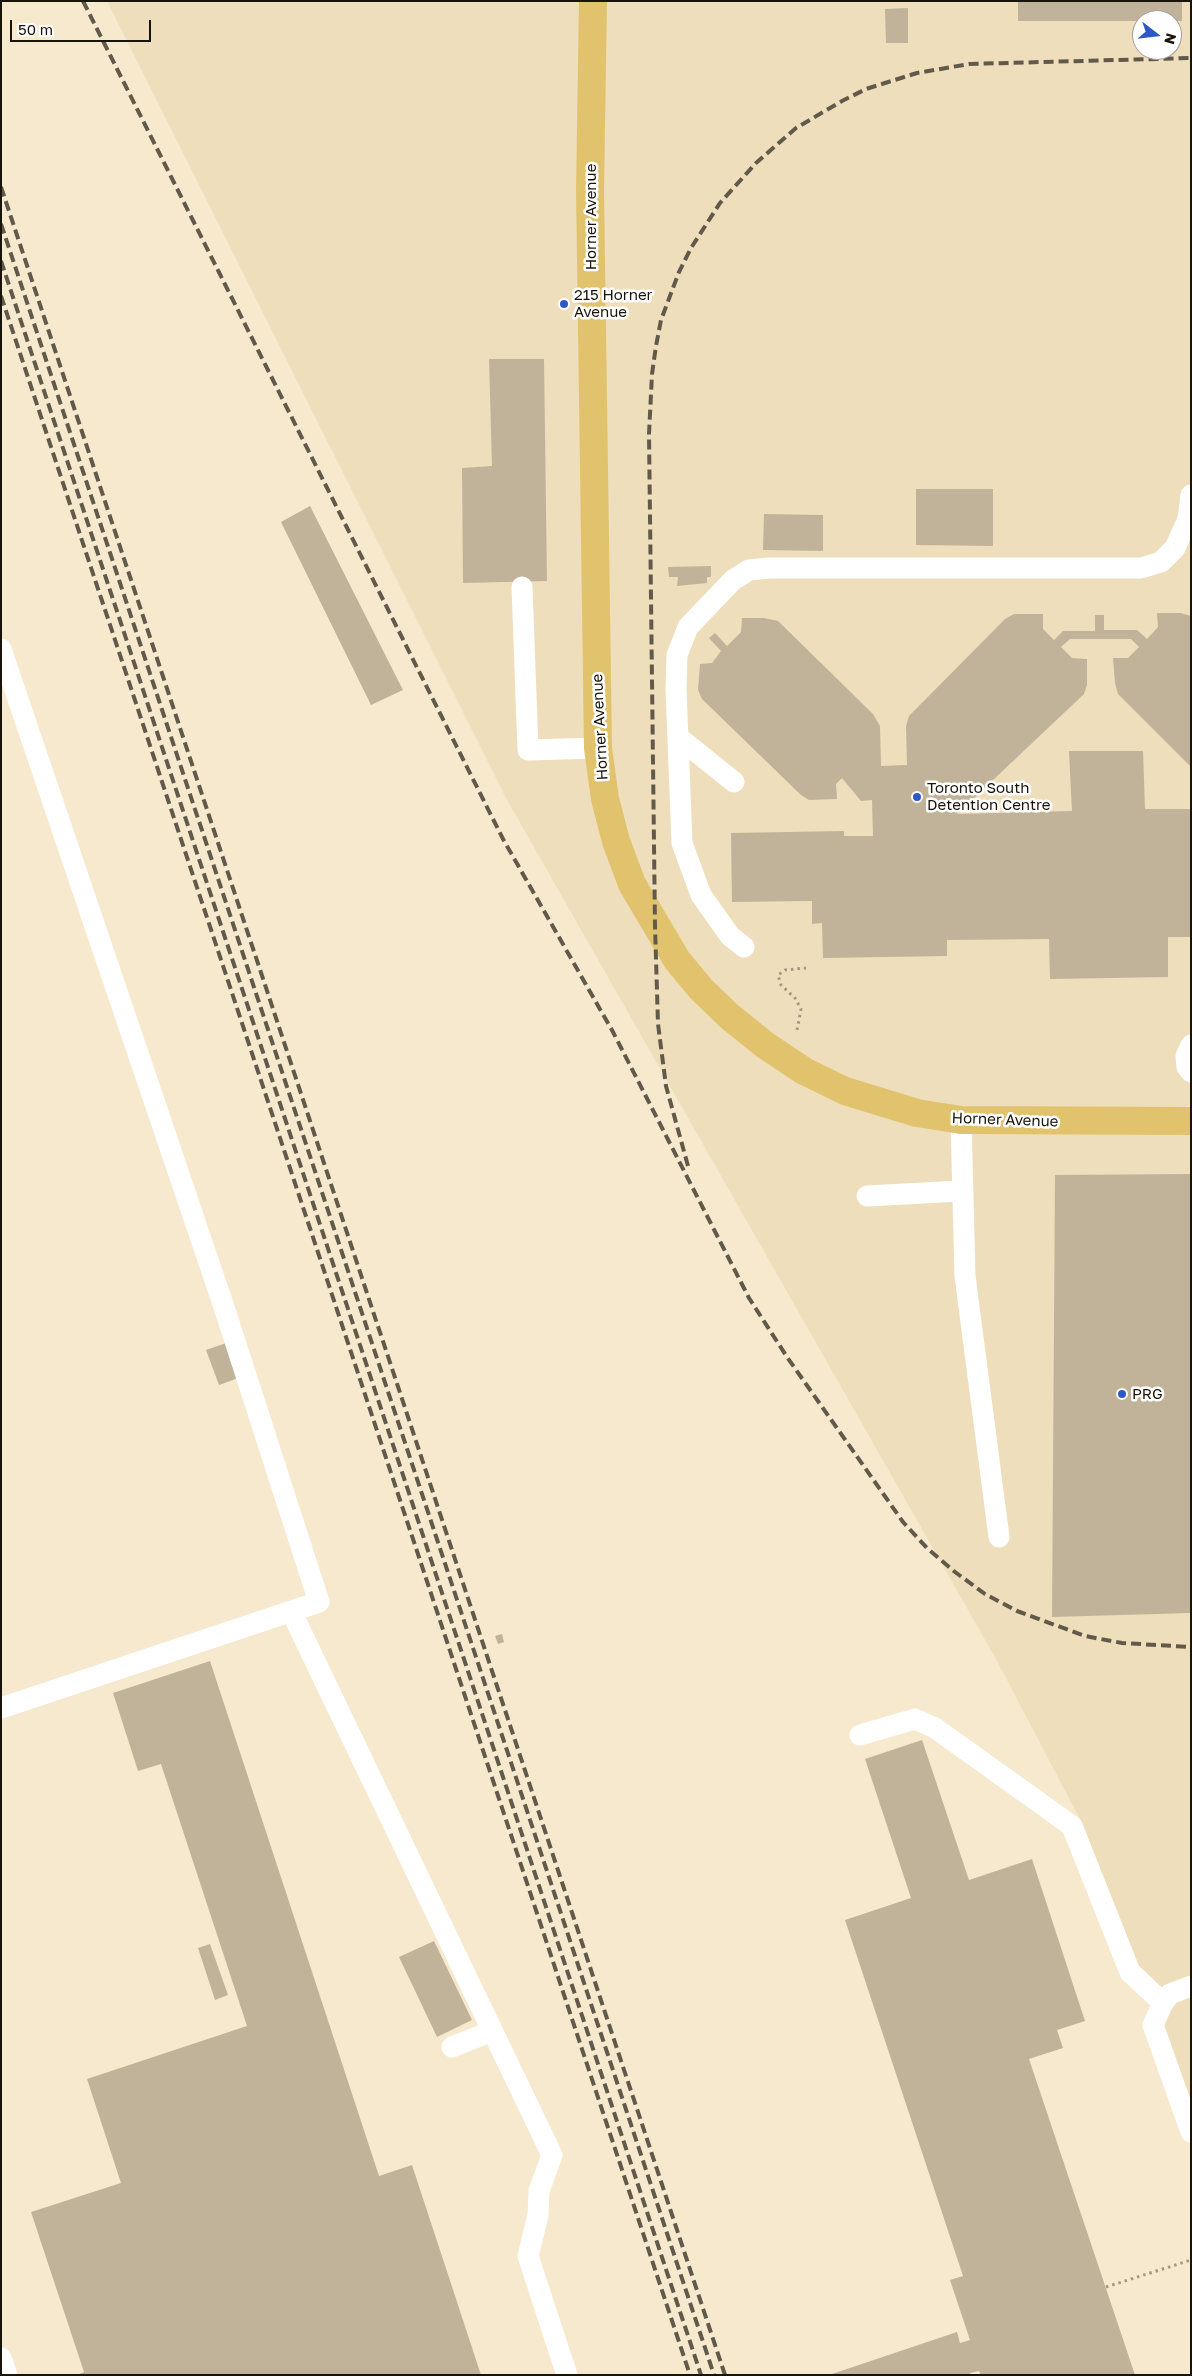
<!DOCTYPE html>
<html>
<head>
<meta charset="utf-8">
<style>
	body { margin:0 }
	#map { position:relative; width:1192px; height:2376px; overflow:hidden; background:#f7e9ce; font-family:"Golos Text",sans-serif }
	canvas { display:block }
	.frame { position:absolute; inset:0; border:2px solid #18140a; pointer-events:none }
	.north { position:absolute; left:1132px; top:10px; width:50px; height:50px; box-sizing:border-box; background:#fff; border:1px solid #a3a19d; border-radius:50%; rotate:106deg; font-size:14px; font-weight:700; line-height:20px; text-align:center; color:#18140a }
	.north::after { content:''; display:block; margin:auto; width:18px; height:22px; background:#2d58c7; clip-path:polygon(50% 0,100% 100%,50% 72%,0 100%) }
	.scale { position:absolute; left:10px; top:20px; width:141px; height:22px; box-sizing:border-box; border:2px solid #18140a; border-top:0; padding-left:6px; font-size:15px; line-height:18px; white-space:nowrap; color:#18140a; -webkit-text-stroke:4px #fff; paint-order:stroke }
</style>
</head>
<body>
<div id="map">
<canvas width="1192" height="2376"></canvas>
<div class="frame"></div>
<div class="north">N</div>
<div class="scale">50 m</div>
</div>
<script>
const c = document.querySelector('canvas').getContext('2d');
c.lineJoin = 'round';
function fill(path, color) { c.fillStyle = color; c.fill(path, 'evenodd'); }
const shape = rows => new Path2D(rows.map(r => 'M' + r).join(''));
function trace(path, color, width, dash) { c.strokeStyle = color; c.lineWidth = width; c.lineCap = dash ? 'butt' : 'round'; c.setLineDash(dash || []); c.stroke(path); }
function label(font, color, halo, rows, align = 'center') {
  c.font = font + ' "Golos Text",sans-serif'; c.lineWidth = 5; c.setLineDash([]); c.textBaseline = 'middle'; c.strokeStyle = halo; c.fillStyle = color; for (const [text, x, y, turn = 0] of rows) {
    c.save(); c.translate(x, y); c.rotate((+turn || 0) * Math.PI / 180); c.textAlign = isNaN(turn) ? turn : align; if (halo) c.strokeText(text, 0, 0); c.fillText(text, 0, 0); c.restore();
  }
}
const built = shape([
	[107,1,1191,1,1191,2103,1082,1823,996,1659,506,798],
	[1142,20,1172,20,1172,50,1142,50]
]);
const building = shape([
	[1018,1,1182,1,1182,21,1018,21],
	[908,8,908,43,886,43,885,9],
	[489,359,544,359,547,581,463,583,462,468,492,466],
	[916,489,993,489,993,546,916,545],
	[310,506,403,690,371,705,281,522],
	[764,514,823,515,823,551,763,550],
	[711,566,711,577,707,577,707,583,677,586,678,577,669,577,668,567],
	[1157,613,1181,613,1191,616,1191,767,1118,694,1115,683,1113,658,1128,658,1139,647,1131,639,1070,639,1061,647,1072,658,1087,659,1087,685,1084,694,957,814,1072,811,1069,751,1143,751,1145,809,1191,809,1191,937,1168,937,1168,977,1050,979,1049,939,947,940,947,956,823,958,822,923,812,924,812,901,732,902,731,833,844,831,844,836,873,836,872,800,861,801,842,778,836,784,837,799,809,800,801,795,702,699,698,690,700,664,712,663,721,651,709,638,715,633,727,646,741,632,742,618,764,618,778,621,873,714,880,726,881,766,907,765,906,726,909,716,1005,619,1014,614,1043,614,1043,629,1054,640,1063,631,1095,631,1095,615,1104,615,1104,630,1137,630,1147,639,1158,627],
	[1191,1174,1191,1613,1052,1617,1055,1175],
	[229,1342,241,1377,219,1385,206,1350],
	[502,1634,504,1642,498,1644,495,1636],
	[210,1661,379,2176,412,2165,481,2375,77,2375,84,2372,31,2212,121,2183,87,2079,247,2026,161,1764,138,1771,113,1693],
	[922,1740,969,1880,1032,1859,1085,2021,1057,2030,1063,2048,1029,2059,1135,2375,981,2375,979,2371,970,2373,971,2375,829,2375,957,2332,960,2343,970,2340,950,2280,963,2276,845,1920,911,1898,865,1759],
	[434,1941,472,2020,437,2037,399,1957],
	[210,1944,228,1995,215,2000,198,1948]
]);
const path = shape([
	[797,1030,801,1009,795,998,781,985,778,975,785,970,806,968],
	[1106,2287,1191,2260]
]);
const minor = shape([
	[522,587,528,750,598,748],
	[1,649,224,1307,319,1602,1,1708],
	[678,737,734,782],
	[744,947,730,936,701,895,682,843,676,689,677,655,688,627,733,580,749,570,769,568,1141,568,1161,562,1175,548,1188,519,1191,495],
	[1191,1045,1186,1056,1187,1067,1191,1072],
	[961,1120,965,1276,999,1537],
	[867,1196,961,1191],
	[291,1611,552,2155,539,2191,538,2215,528,2256,567,2375],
	[860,1735,915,1719,935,1728,1072,1826,1130,1972,1163,2003],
	[1191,1986,1170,1994,1163,2003,1153,2025,1191,2132],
	[452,2047,492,2031],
	[1,2358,7,2375]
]);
const major = shape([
	[593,1,590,190,598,748,605,799,616,841,632,884,677,960,701,989,729,1016,765,1045,804,1071,845,1091,917,1113,961,1120,1191,1121]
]);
const rail = shape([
	[83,1,503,839,613,1032,749,1298,787,1357,903,1522,927,1548,955,1572,985,1594,1017,1611,1085,1636,1122,1643,1191,1647],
	[1,187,725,2375],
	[1,224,714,2375],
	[1,261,701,2375],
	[1,296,690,2375],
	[688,1166,666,1086,658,1024,655,926,649,434,652,374,656,346,661,320,679,272,691,248,720,203,756,163,796,128,842,101,866,89,917,73,969,64,1191,58]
]);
const markers = [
	[564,304,5,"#2d58c7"],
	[917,797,5,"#2d58c7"],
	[1122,1394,5,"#2d58c7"]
];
const streetNames = [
	["Horner Avenue",591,217,-90],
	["Horner Avenue",600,727,-93],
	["Horner Avenue",1005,1120,2]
];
const poiNames = [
	["215 Horner",574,295],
	["Avenue",574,312],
	["Toronto South",927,788],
	["Detention Centre",927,805],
	["PRG",1132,1394]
];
fill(built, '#efdebb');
fill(building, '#c0b399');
trace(path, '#a29884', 3, [2.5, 4]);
trace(minor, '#fff', 21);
trace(major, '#e2c36d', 28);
trace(rail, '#615a4b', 4, [10, 5]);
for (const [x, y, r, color] of markers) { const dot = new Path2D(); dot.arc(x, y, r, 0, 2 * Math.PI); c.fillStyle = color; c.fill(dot); trace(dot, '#fff', 2); }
label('15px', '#18140a', '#fff', streetNames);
label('15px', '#18140a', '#fff', poiNames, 'left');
</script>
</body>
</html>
